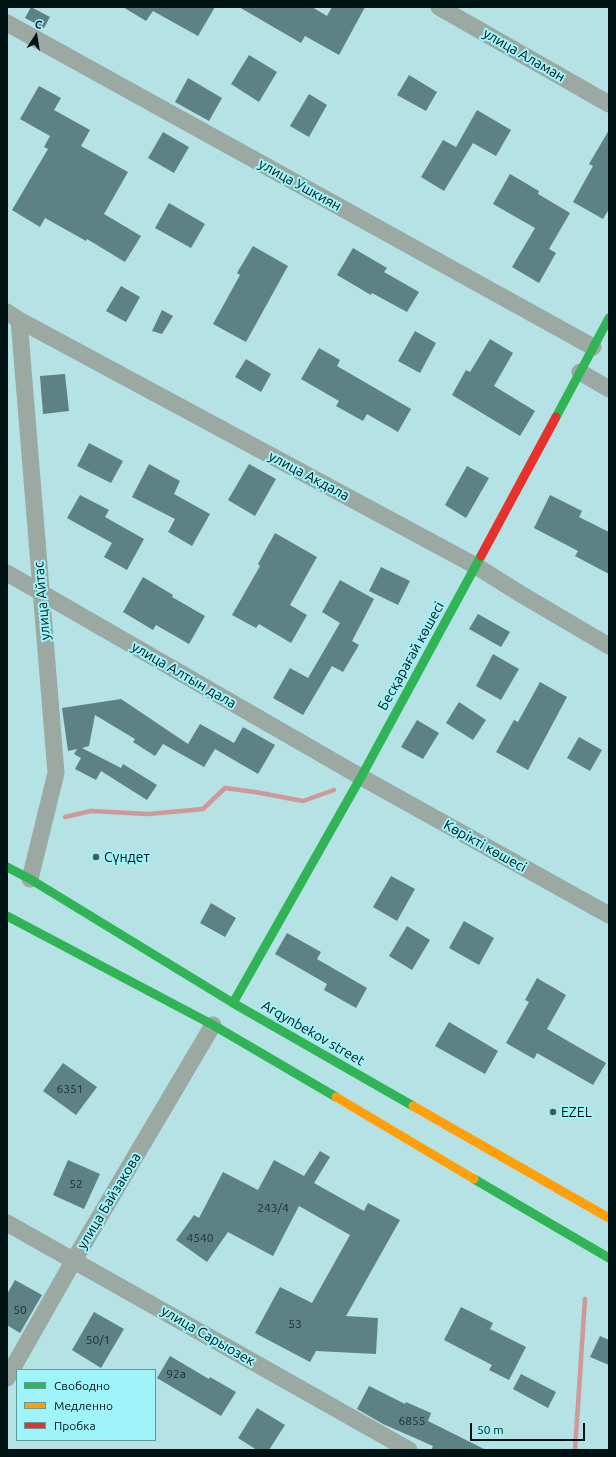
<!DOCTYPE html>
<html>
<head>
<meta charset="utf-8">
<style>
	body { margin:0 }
	#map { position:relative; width:616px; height:1457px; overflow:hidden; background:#b4e2e5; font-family:Ubuntu,sans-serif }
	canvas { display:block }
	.frame { position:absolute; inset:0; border:8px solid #001314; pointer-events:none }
	.legend { position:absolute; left:16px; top:1369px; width:140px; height:72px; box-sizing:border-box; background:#9ff4fa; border:1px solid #5f9a9e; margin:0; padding:5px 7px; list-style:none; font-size:12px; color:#001314 }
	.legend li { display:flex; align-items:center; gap:8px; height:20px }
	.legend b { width:20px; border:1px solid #5f9a9e }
	.north { position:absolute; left:16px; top:16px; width:40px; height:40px; -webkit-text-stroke:3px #9ff4fa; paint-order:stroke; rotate:12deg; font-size:11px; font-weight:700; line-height:16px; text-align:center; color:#001314 }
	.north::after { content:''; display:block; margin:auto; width:14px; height:18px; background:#001314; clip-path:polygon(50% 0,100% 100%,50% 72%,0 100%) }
	.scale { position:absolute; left:470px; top:1423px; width:115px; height:18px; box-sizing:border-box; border:2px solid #001314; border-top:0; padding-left:5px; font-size:12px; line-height:14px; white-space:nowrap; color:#001314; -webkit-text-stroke:3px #9ff4fa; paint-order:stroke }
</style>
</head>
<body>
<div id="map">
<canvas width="616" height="1457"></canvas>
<div class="frame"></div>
<ul class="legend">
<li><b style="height:5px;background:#30b455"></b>Свободно</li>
<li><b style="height:5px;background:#ff9f0a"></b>Медленно</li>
<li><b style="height:5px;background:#e5322d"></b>Пробка</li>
</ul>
<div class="north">С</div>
<div class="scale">50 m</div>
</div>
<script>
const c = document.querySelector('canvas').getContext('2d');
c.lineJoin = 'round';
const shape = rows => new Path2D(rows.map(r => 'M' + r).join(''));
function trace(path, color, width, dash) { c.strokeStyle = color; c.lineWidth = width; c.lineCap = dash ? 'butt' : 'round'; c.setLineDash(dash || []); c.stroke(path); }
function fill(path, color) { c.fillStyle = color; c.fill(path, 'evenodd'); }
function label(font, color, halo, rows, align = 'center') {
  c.font = font + ' Ubuntu,sans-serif'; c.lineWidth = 4; c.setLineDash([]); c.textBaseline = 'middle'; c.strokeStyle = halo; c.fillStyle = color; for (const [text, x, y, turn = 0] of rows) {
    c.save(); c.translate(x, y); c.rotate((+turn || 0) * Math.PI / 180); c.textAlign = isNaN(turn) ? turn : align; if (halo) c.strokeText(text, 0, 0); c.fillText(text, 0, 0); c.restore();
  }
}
const stream = shape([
	[65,817,91,811,149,814,203,809,225,788,255,792,303,801,334,790],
	[575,1450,585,1299]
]);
const building = shape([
	[31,7,50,17,44,28,25,18],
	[123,7,215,7,198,36,153,11,146,21],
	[239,7,312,7,327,16,332,7,365,7,339,55,305,36,301,43],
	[249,55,277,72,259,102,231,84],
	[409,75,437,92,426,111,397,95],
	[188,78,222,98,209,121,175,102],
	[39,86,61,98,54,110,90,130,81,146,128,172,104,214,141,236,125,262,87,239,86,241,45,218,40,227,12,210,48,149,44,147,50,136,20,119],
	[309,94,327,105,309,137,290,126],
	[477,110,511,130,496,156,473,143,444,191,421,177,443,140,456,147],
	[609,130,609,209,603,219,573,202,593,166,589,164],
	[163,132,189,147,174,173,148,158],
	[510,174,539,191,538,194,570,213,549,249,556,253,539,283,512,267,535,228,493,204],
	[169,203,205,224,191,248,155,228],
	[253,246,288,266,246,342,213,324,240,275,237,273],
	[353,248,387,268,384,272,419,292,407,312,372,293,371,295,337,275],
	[121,286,140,297,126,322,106,311],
	[162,310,173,316,162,334,152,331],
	[415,331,436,343,420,373,398,361],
	[490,339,513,353,494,386,535,411,520,436,452,395,466,370,470,372],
	[319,348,340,360,337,366,411,409,398,432,367,414,363,421,336,406,339,401,301,379],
	[246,359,271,374,261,392,235,377],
	[65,374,69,411,43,414,40,376],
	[89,443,123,461,111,483,77,466],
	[149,464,180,481,174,494,210,514,192,546,168,532,175,519,132,497],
	[249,464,276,479,255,516,228,500],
	[467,466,489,478,466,518,445,505],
	[80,495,109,510,105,517,144,539,127,570,104,557,112,543,67,518],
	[550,495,582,511,579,517,609,532,609,574,575,556,578,551,534,528],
	[275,533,317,557,290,605,307,615,291,643,259,624,256,628,232,615,260,566,258,564],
	[381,567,410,581,398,605,369,591],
	[143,577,173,595,172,597,205,616,189,644,156,625,153,630,123,612],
	[340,580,374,599,352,641,359,645,343,672,332,666,303,715,273,698,290,668,308,678,340,623,322,612],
	[478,614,510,632,501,647,469,629],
	[493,654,519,669,501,700,476,686],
	[540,682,567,697,528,770,496,752,514,720,518,722],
	[121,699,188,744,200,724,234,743,243,727,275,745,258,774,215,749,204,767,163,744,155,756,133,742,135,739,95,715,89,746,82,748,121,768,123,764,157,785,147,800,101,771,96,780,75,769,81,758,74,754,77,749,68,751,62,708],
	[459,702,486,720,473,740,446,723],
	[417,720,439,733,423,759,401,747],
	[579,737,602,750,590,771,567,758],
	[391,876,415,889,397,921,373,907],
	[211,903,236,918,225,937,200,923],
	[464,921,494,938,479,965,449,948],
	[407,926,430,940,412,970,389,956],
	[287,933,321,952,317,959,367,988,356,1008,324,990,327,984,275,954],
	[537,978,566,995,547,1029,606,1063,593,1085,537,1053,534,1059,506,1043,529,1002,525,1000],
	[449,1022,498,1051,485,1074,435,1046],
	[63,1063,97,1087,76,1115,43,1091],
	[320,1151,330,1157,314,1183,364,1211,368,1203,400,1220,346,1316,378,1318,376,1354,316,1351,310,1362,255,1333,280,1287,312,1303,350,1235,299,1206,273,1256,228,1232,207,1262,176,1240,194,1215,199,1218,223,1172,258,1190,274,1160,304,1176],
	[68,1160,100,1174,84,1209,53,1195],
	[15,1280,42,1295,20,1333,7,1325,7,1294],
	[461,1307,493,1323,490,1329,526,1347,509,1380,489,1370,492,1365,444,1340],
	[94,1312,124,1329,101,1368,72,1350],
	[600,1336,609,1340,609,1365,590,1357],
	[170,1356,209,1379,210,1377,236,1392,221,1416,157,1378],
	[521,1374,556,1392,548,1408,513,1389],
	[369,1386,405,1404,406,1402,431,1413,428,1421,486,1450,431,1450,433,1446,383,1424,357,1409],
	[257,1408,285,1425,269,1450,257,1450,238,1438]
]);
const street = shape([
	[439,7,609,104],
	[7,23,593,347],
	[7,312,19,320,476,566,519,593,609,646],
	[19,320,56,773,30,879],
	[580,372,609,389],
	[7,573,361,777,609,915],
	[7,1223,409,1450],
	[7,1378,74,1260,213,1025]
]);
const fast = shape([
	[556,417,609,318],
	[7,867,30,879,233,1003,413,1106],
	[7,916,213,1025,336,1097],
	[233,1003,361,777,481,556],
	[474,1179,609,1258]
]);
const slow = shape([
	[336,1097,474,1179],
	[413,1106,609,1218]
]);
const jam = shape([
	[481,556,556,417]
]);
const markers = [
	[96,857,4,"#3f5b5d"],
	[553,1112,4,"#3f5b5d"]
];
const numberNames = [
	["6351",70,1089],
	["52",76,1184],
	["243/4",273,1208],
	["4540",200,1238],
	["50",20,1310],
	["53",295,1324],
	["50/1",98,1340],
	["92а",176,1374],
	["6855",412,1421]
];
const streetNames = [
	["улица Аламан",524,55,30],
	["улица Ушкиян",300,185,29],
	["улица Акдала",309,476,28],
	["улица Айтас",42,601,-95],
	["Бесқарағай көшесі",411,656,-61],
	["улица Алтын дала",184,675,30],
	["Көрікті көшесі",485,846,29],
	["Arqynbekov street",313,1033,30],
	["улица Байзакова",109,1201,-59],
	["улица Сарыозек",208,1336,30]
];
const poiNames = [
	["Сүндет",104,857],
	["EZEL",561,1112]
];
trace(stream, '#cf9899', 4.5);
fill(building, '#5e8183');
trace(street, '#9ba9a2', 17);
trace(fast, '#30b455', 9);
trace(slow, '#ff9f0a', 9);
trace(jam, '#e5322d', 9);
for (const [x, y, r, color] of markers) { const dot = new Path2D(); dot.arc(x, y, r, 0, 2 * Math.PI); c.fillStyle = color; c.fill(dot); trace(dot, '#9ff4fa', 1.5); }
label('12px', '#182e30', null, numberNames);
label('14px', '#001314', '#9ff4fa', streetNames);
label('14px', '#001314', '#9ff4fa', poiNames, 'left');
</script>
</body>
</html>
